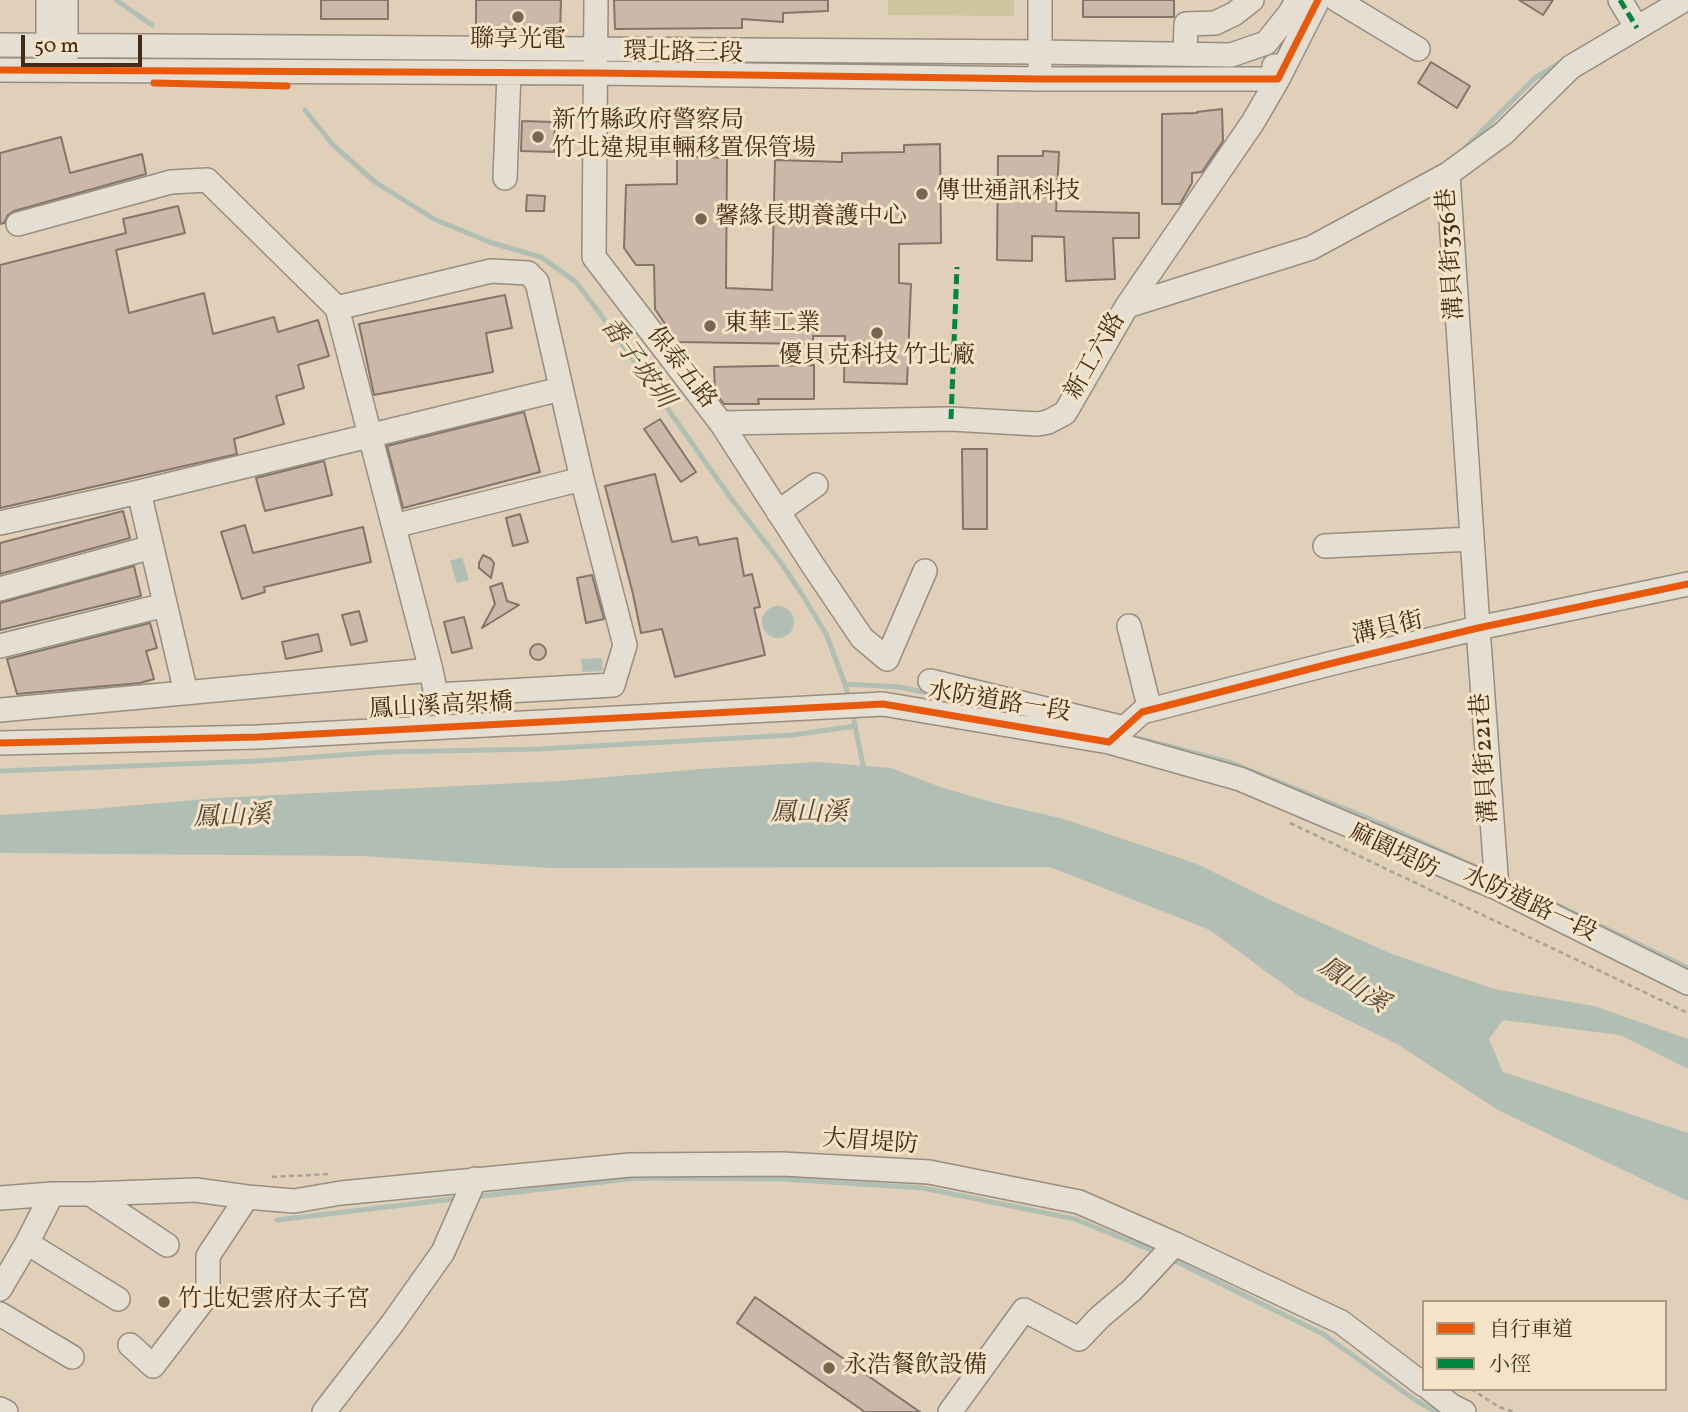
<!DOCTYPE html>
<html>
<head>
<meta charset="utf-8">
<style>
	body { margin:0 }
	#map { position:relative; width:1688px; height:1412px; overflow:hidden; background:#e0d0ba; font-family:Vollkorn,"Noto Serif TC",serif }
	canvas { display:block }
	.legend { position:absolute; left:1422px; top:1300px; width:245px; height:91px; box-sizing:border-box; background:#f5e3c8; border:2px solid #ae9a82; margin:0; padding:9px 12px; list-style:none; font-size:21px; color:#432c18 }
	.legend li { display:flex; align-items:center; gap:14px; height:35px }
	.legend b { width:35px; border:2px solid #ae9a82 }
	.scale { position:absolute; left:21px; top:35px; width:121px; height:32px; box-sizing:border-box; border:4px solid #432c18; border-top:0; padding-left:9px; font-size:21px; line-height:24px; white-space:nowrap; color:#432c18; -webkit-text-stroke:5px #f5e3c8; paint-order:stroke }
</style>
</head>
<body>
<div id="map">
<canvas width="1688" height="1412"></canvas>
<ul class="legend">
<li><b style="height:9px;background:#e8590c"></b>自行車道</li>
<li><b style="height:9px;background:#00873e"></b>小徑</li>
</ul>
<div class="scale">50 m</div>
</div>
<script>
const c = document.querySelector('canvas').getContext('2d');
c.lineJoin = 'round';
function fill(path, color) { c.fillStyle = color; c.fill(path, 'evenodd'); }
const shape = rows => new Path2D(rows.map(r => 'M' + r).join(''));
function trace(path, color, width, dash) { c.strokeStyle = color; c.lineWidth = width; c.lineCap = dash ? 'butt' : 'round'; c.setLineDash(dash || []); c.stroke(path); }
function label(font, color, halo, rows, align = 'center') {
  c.font = font + ' Vollkorn,"Noto Serif TC",serif'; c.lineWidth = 6; c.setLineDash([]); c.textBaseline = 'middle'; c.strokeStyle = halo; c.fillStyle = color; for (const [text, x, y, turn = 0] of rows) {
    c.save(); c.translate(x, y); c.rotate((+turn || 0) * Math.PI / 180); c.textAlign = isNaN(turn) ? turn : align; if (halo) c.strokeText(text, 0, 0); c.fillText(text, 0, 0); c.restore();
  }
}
const green = shape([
	[888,0,1014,0,1014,16,888,15]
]);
const water = shape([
	[462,557,469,580,457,583,450,561],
	'762 622a16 16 0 1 1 32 0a16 16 0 1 1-32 0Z',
	[602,658,603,671,582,672,581,659],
	[817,762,891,768,943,788,995,803,1064,819,1197,864,1270,900,1392,954,1494,989,1594,1006,1688,1039,1688,1069,1620,1035,1503,1020,1489,1039,1503,1072,1688,1133,1688,1201,1498,1110,1397,1044,1299,996,1210,930,1050,867,551,868,361,856,0,853,0,815,93,809,216,798,560,781,701,769]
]);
const stream = shape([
	[116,0,152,25],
	[305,110,333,145,375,182,434,219,492,243,541,257,576,282,610,327,730,497,779,560,803,596,826,634,845,684,849,698],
	[1462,151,1535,78,1561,62],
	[845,684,899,687,963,700],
	[852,711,864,770],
	[1137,738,1229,762,1368,818,1483,870],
	[0,771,258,761,384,752,539,749,792,735,856,726],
	[1528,891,1688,968],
	[482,1196,637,1178,783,1179,923,1188,1075,1219,1151,1250],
	[277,1220,453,1199],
	[1173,1260,1323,1334,1415,1400,1436,1412]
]);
const building = shape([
	[321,0,388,0,388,19,321,19,321,0],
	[476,0,561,0,560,34,476,33,476,0],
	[614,0,828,0,828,11,783,13,783,22,742,19,742,28,615,29,614,0],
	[1083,0,1174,0,1174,17,1083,17,1083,0],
	[1519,0,1553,0,1543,15,1519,0],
	[1431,62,1470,86,1457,108,1418,83,1431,62],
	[1222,109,1223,141,1202,172,1192,173,1192,183,1180,204,1162,204,1162,114,1197,113,1197,112,1222,109],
	[522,121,555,122,554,152,521,151,522,121],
	[61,137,70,173,142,154,146,174,14,211,8,215,4,223,0,224,0,153,61,137],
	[940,144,941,243,899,244,899,283,911,284,907,384,844,382,845,336,813,336,813,344,677,342,655,309,654,265,636,265,624,248,626,185,677,184,677,156,727,158,726,288,772,290,775,160,842,162,842,153,904,152,904,145,940,144],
	[1043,151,1059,152,1056,211,1139,213,1139,238,1113,238,1115,279,1066,281,1064,237,1032,236,1032,261,997,260,998,156,1043,156,1043,151],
	[527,195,545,196,544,211,526,211,527,195],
	[178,206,185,233,116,250,129,313,204,293,213,334,274,317,278,332,318,320,329,356,298,365,304,388,276,396,284,424,234,439,237,454,0,508,0,265,126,233,123,219,178,206],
	[505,295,512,328,486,333,493,372,374,395,359,324,505,295],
	[814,365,814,399,758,399,759,404,724,404,715,392,714,367,814,365],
	[524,412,540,472,403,508,387,446,524,412],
	[660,419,696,472,681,482,644,429,660,419],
	[962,449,987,449,987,529,963,529,962,449],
	[324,461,332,495,265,511,256,478,324,461],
	[655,474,672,542,697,537,699,545,737,538,744,576,752,574,760,607,754,608,765,655,675,677,662,629,641,633,633,594,605,486,655,474],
	[123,511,130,538,0,574,0,543,123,511],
	[520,514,528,542,513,546,506,518,520,514],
	[245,525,253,553,363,527,371,562,264,587,265,592,242,599,221,532,245,525],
	[483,555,491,559,494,563,491,578,479,568,479,563,483,555],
	[134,566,141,596,0,630,0,603,134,566],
	[592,575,604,619,586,623,577,578,592,575],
	[502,583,507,601,519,605,482,628,495,604,490,587,502,583],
	[359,611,367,641,351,645,342,615,359,611],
	[464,617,472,648,452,653,444,622,464,617],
	[150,623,157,648,146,651,154,679,140,683,17,694,7,659,150,623],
	[318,634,322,651,286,659,282,642,318,634],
	'530 652a8 8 0 1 1 16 0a8 8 0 1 1-16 0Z',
	[755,1297,920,1412,865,1412,737,1323,755,1297]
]);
const path = shape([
	[1290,823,1688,1013],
	[272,1177,330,1174],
	[1471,1389,1499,1407,1514,1412]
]);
const minor = shape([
	[48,0,48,60],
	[596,0,594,257,721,423,814,567,862,638,887,659,925,571],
	[1337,0,1418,49],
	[1620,0,1637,28],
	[0,45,1040,52,1231,55,1266,43,1290,13,1297,0],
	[1185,54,1186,24,1215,23,1234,14,1252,0],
	[66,57,66,0],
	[1040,67,1040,0],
	[0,70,596,73,1040,79,1278,79,1318,0],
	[1448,174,1478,628,1497,888],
	[505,178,509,73],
	[18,224,171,182,207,180,337,308,431,670],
	[1127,306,1311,248,1448,174,1504,133,1571,67,1684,0],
	[721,423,951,419,1038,424,1048,422,1065,413,1127,306,1253,122,1278,79,1274,66],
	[139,492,186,693],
	[778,512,816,485],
	[0,523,139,492,561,389],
	[394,526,582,479],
	[1325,546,1472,539],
	[0,589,152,547],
	[1129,626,1150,710],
	[0,646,165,605],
	[930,681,1124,728],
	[0,710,431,670,436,695,613,685,625,645,582,479,537,282,528,273,491,271,337,308],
	[1109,742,1142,712,1333,663,1478,628,1688,584],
	[0,743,258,737,883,704,1109,742,1240,779,1497,888,1688,983],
	[90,1194,167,1245],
	[0,1198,52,1194,90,1194,196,1190,247,1197,294,1201,341,1193,630,1165,783,1164,929,1172,1079,1202,1175,1244,1341,1322,1424,1385],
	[27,1243,118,1299],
	[0,1289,27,1243,52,1194],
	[0,1314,72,1357],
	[130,1345,153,1366,208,1294,208,1256,247,1197],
	[1430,1389,1452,1406,1464,1412],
	[0,1409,6,1412],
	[324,1412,392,1324,443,1252,475,1179],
	[950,1412,1024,1310,1079,1339,1100,1317,1132,1290,1175,1244]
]);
const quiet = shape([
	[1620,0,1637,28],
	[951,419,957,267]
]);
const cycleway = shape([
	[0,70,596,73,1040,79,1278,79,1318,0],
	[154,83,287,86],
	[0,743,258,737,883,704,1109,742,1142,712,1333,663,1478,628,1688,584]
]);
const markers = [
	[518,17,7,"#7a6551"],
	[538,137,7,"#7a6551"],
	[922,194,7,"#7a6551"],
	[701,219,7,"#7a6551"],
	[710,326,7,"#7a6551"],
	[877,333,7,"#7a6551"],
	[164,1302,7,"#7a6551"],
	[829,1368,7,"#7a6551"]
];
const poiNames = [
	["聯享光電",518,42,"center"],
	["新竹縣政府警察局",552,123],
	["竹北違規車輛移置保管場",552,151],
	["傳世通訊科技",936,194],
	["馨緣長期養護中心",715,219],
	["東華工業",724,326],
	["優貝克科技 竹北廠",877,358,"center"],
	["竹北妃雲府太子宮",178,1302],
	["永浩餐飲設備",843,1368]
];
const streetNames = [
	["環北路三段",683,55,1],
	["溝貝街336巷",1453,254,-94],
	["新工六路",1097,357,-60],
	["保泰五路",680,369,52],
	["溝貝街",1388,630,-13],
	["水防道路一段",999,704,9],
	["鳳山溪高架橋",441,708,-3],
	["溝貝街221巷",1487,758,-94],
	["麻園堤防",1393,853,26],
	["水防道路一段",1529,906,25],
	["大眉堤防",870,1144,4]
];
const waterNames = [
	["番子坡圳",635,364,54],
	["鳳山溪",809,815],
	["鳳山溪",232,819,-2],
	["鳳山溪",1352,987,34]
];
fill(green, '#ccc59e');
fill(water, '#b0beb3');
trace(stream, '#b0beb3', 5);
fill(building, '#cbb8a8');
trace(building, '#827669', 2);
trace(minor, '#988d7e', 26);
trace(path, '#aaa196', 2.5, [5, 3.5]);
trace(minor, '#e5ded3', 23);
trace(quiet, '#00873e', 5, [10, 5]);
trace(cycleway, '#e8590c', 7);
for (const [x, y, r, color] of markers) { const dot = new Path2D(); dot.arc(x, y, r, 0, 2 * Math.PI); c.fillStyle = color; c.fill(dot); trace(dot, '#f5e3c8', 2.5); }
label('24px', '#432c18', '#f5e3c8', poiNames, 'left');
label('24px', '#432c18', '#f5e3c8', streetNames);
label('italic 26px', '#554836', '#f5e3c8', waterNames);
</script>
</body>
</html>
